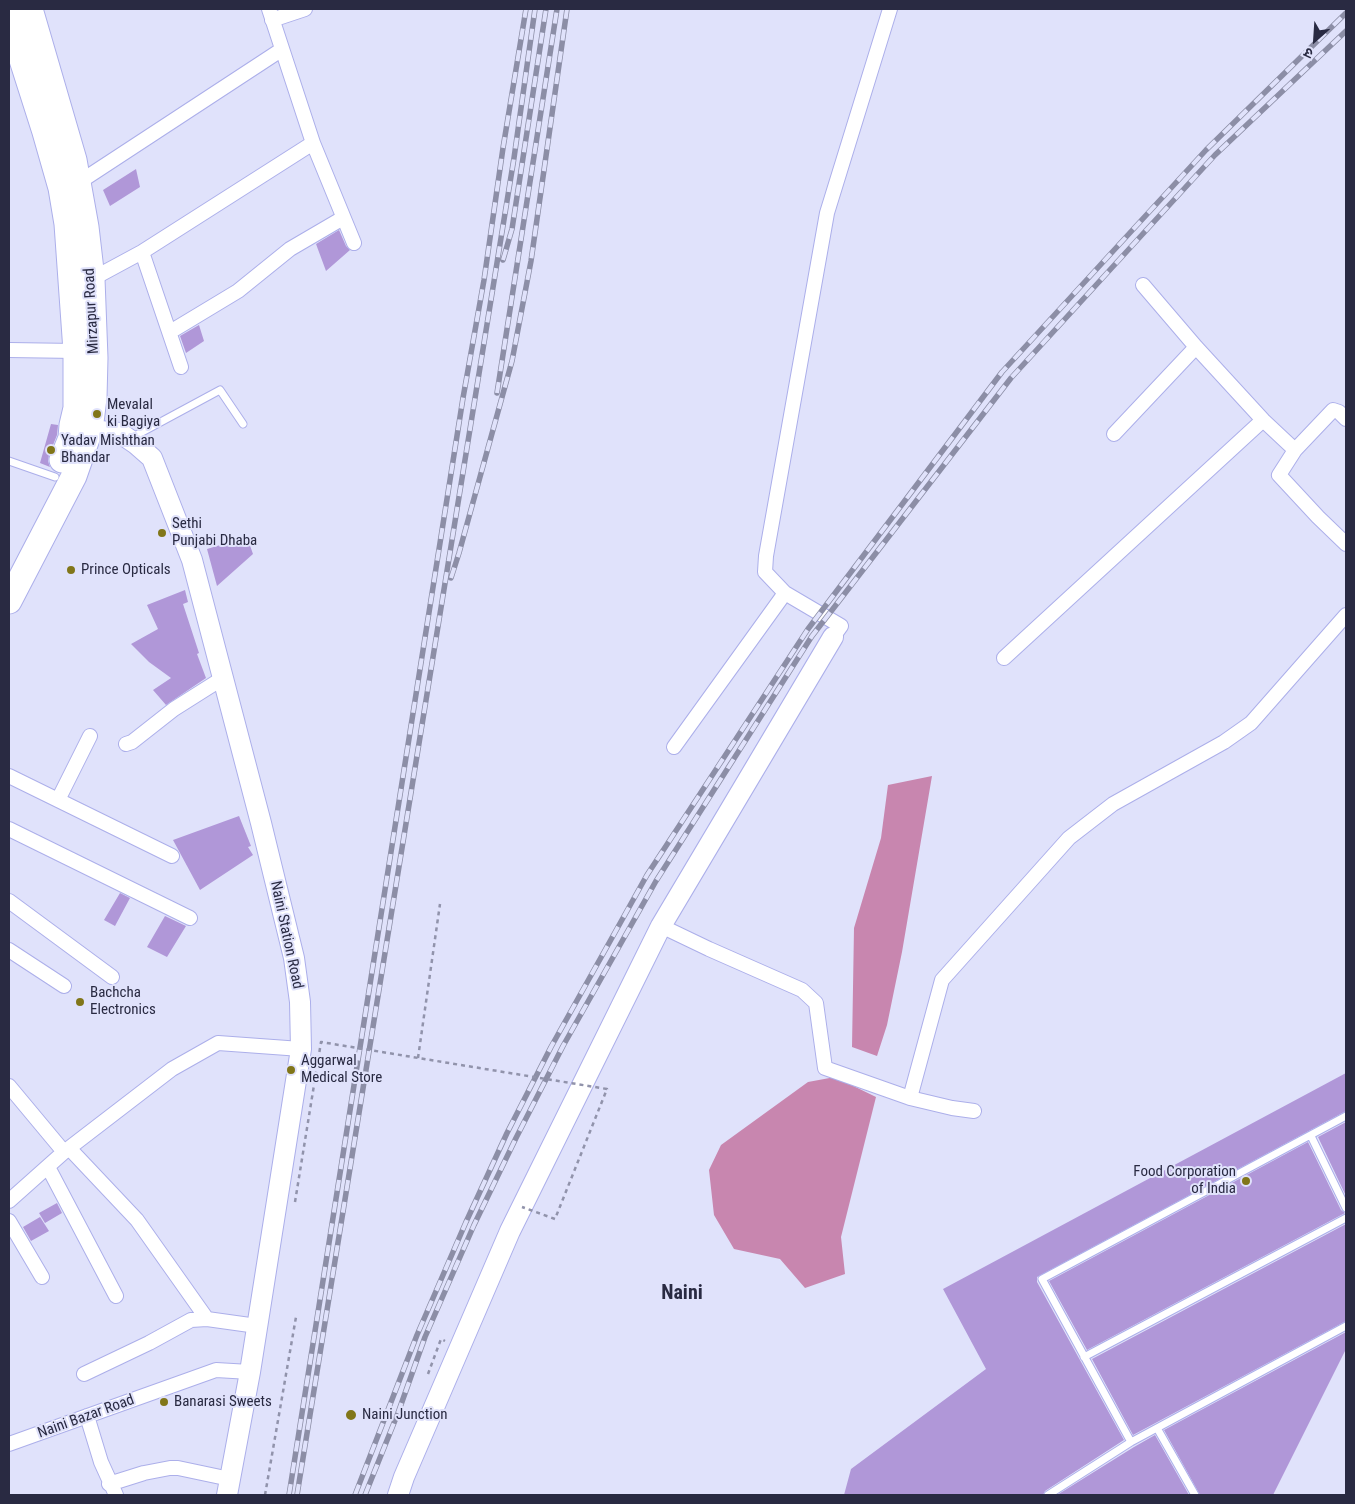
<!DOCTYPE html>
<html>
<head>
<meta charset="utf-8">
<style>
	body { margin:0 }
	#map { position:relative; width:1355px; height:1504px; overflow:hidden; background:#e0e2fb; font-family:"Roboto Condensed","Noto Sans Devanagari",sans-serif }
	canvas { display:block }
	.frame { position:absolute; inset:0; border:10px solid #292a42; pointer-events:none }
	.north { position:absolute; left:1290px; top:15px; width:50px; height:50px; -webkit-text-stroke:4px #e0e2fb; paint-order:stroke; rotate:206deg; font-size:14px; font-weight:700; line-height:20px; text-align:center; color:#292a42 }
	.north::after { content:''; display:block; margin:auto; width:18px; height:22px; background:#292a42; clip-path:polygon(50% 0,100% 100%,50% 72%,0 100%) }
</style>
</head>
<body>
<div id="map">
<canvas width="1355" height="1504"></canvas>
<div class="frame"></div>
<div class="north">उ</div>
</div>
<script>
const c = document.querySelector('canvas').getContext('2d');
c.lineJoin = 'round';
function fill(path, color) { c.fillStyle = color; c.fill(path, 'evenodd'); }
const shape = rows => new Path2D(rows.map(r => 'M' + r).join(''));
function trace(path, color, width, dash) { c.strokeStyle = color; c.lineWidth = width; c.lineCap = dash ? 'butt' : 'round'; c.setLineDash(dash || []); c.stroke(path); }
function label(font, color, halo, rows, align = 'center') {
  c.font = font + ' "Roboto Condensed",sans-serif'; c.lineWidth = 4; c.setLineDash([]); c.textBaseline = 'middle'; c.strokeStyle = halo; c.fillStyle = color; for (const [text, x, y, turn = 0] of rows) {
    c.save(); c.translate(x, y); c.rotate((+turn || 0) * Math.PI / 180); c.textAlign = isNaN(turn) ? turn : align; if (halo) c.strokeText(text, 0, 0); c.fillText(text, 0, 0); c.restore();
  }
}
const water = shape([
	[932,776,902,952,887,1025,877,1056,852,1047,854,928,881,838,888,785],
	[835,1077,876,1097,841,1237,845,1274,805,1288,780,1259,734,1249,714,1215,709,1170,721,1145,808,1082]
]);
const building = shape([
	[136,169,140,187,110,206,103,190],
	[339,230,346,246,350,250,326,271,316,244],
	[199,325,204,341,186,353,180,336],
	[51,424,58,425,57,435,49,455,48,461,50,467,40,463],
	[247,537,253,554,217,586,207,549],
	[185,590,188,602,183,604,199,653,197,654,206,678,166,705,153,690,171,678,149,662,131,644,158,629,147,605],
	[239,816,251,846,248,847,253,855,200,890,173,840],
	[120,893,130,898,115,926,104,920],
	[165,916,186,926,167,957,147,947],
	[1346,1073,1346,1111,1037,1277,1037,1282,1124,1440,1045,1491,1043,1495,844,1495,851,1469,986,1369,943,1289],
	[1346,1122,1346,1196,1318,1137],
	[1308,1142,1341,1210,1345,1213,1087,1350,1049,1281],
	[57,1203,62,1213,45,1223,39,1213],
	[40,1217,49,1231,31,1241,23,1227],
	[1346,1224,1346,1321,1133,1435,1092,1359],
	[1346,1332,1346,1349,1273,1495,1200,1495,1164,1430],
	[1155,1435,1189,1495,1057,1495,1134,1447]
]);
const path = shape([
	[418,1058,440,904],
	[428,1374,441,1339,445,1341],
	[265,1495,296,1317]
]);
const lane = shape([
	[131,438,220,390,243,424],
	[9,461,55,477],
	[1311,1136,1346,1208],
	[1084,1357,1346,1218],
	[1157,1428,1195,1495],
	[1131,1442,1346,1326],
	[1048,1495,1131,1442,1042,1279,1346,1116]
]);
const street = shape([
	[269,9,313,143,354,243],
	[272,20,305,9],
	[78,183,281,50],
	[142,252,181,367],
	[92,279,142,252,313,143],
	[1143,285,1196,347,1263,420,1295,450],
	[170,332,238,291,290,249,343,218],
	[9,350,76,351],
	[1346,419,1339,412,1333,410,1295,450,1279,475,1318,517,1346,544],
	[1114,434,1196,347],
	[785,593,765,572,766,556,827,213,890,9],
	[1004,658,1263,420],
	[126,744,132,742,174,709,223,678],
	[674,747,785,593,841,626,833,637],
	[9,776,172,856],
	[58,800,90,736],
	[9,829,190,918],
	[9,901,112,977],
	[661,926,709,949,802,990,816,1003,825,1068,910,1098,952,1108,974,1111],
	[9,950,64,986],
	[9,1086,64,1152],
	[910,1098,942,980,1069,838,1113,804,1224,742,1251,723,1346,615],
	[69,1148,137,1220,207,1319],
	[48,1167,116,1296],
	[9,1201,64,1152,172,1069,218,1043,301,1049],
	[9,1221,42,1277],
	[84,1374,149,1343,191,1320,207,1319,257,1326],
	[87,1416,101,1462,116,1495],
	[9,1444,216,1370,250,1372],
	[109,1484,144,1473,170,1468,178,1468,230,1479]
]);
const secondary = shape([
	[90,430,120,433,136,444,152,458,192,560,261,823,294,958,300,1002,301,1049,250,1372,227,1495],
	[398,1495,404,1477,510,1231,661,926,833,637]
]);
const highway = shape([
	[9,19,45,132,61,188,67,224,76,351,76,408,72,425,71,438,62,460],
	[9,601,74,476,90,430,94,398,95,358,92,279,86,227,74,160,30,9]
]);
const rail = shape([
	[503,260,512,229,546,9],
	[497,393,557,9],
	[451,578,459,553,512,361,531,261,567,9],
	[289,1495,463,398,484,280,503,148,526,9],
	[297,1495,514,158,535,9],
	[355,1495,417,1335,466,1222,507,1133,551,1047,647,875,808,629,1002,372,1206,150,1346,13],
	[365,1495,398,1413,425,1337,474,1225,516,1138,563,1046,656,881,812,636,1011,378,1215,155,1346,31]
]);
const pathBridge = shape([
	[295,1202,321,1042,607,1089,555,1219,522,1207]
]);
const markers = [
	[97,414,5,"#817619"],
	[51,450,5,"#817619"],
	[162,533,5,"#817619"],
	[71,570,5,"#817619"],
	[80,1002,5,"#817619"],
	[291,1070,5,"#817619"],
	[1246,1181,5,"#817619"],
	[164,1402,5,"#817619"],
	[351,1415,6,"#817619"]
];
const streetNames = [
	["Mirzapur Road",92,311,-93],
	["Naini Station Road",286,935,78],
	["Naini Bazar Road",86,1417,-20]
];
const poiNames = [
	["Mevalal",107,405],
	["ki Bagiya",107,422],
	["Yadav Mishthan",61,441],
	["Bhandar",61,458],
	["Sethi",172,524],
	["Punjabi Dhaba",172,541],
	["Prince Opticals",81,570],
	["Bachcha",90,993],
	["Electronics",90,1010],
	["Aggarwal",301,1061],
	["Medical Store",301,1078],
	["Food Corporation",1236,1172,"right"],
	["of India",1236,1189,"right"],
	["Banarasi Sweets",174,1402],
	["Naini Junction",362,1415]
];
const districtNames = [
	["Naini",682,1294]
];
fill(water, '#c886af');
fill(building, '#b097d8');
trace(lane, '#acafea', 9);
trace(street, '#acafea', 16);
trace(secondary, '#acafea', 22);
trace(highway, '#acafea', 27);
trace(path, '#9193ab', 2.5, [4, 4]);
trace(lane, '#fff', 7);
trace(street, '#fff', 14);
trace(secondary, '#fff', 20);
trace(highway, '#fff', 25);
trace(rail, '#8c8ea6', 5.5);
trace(rail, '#e0e2fb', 4, [11]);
trace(pathBridge, '#9193ab', 2.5, [4, 4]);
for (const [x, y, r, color] of markers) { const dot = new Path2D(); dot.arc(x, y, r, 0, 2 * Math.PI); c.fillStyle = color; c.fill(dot); trace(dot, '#e0e2fb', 2); }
label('15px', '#292a42', '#e0e2fb', streetNames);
label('15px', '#292a42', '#e0e2fb', poiNames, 'left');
label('bold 20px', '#292a42', '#e0e2fb', districtNames);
</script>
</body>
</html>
